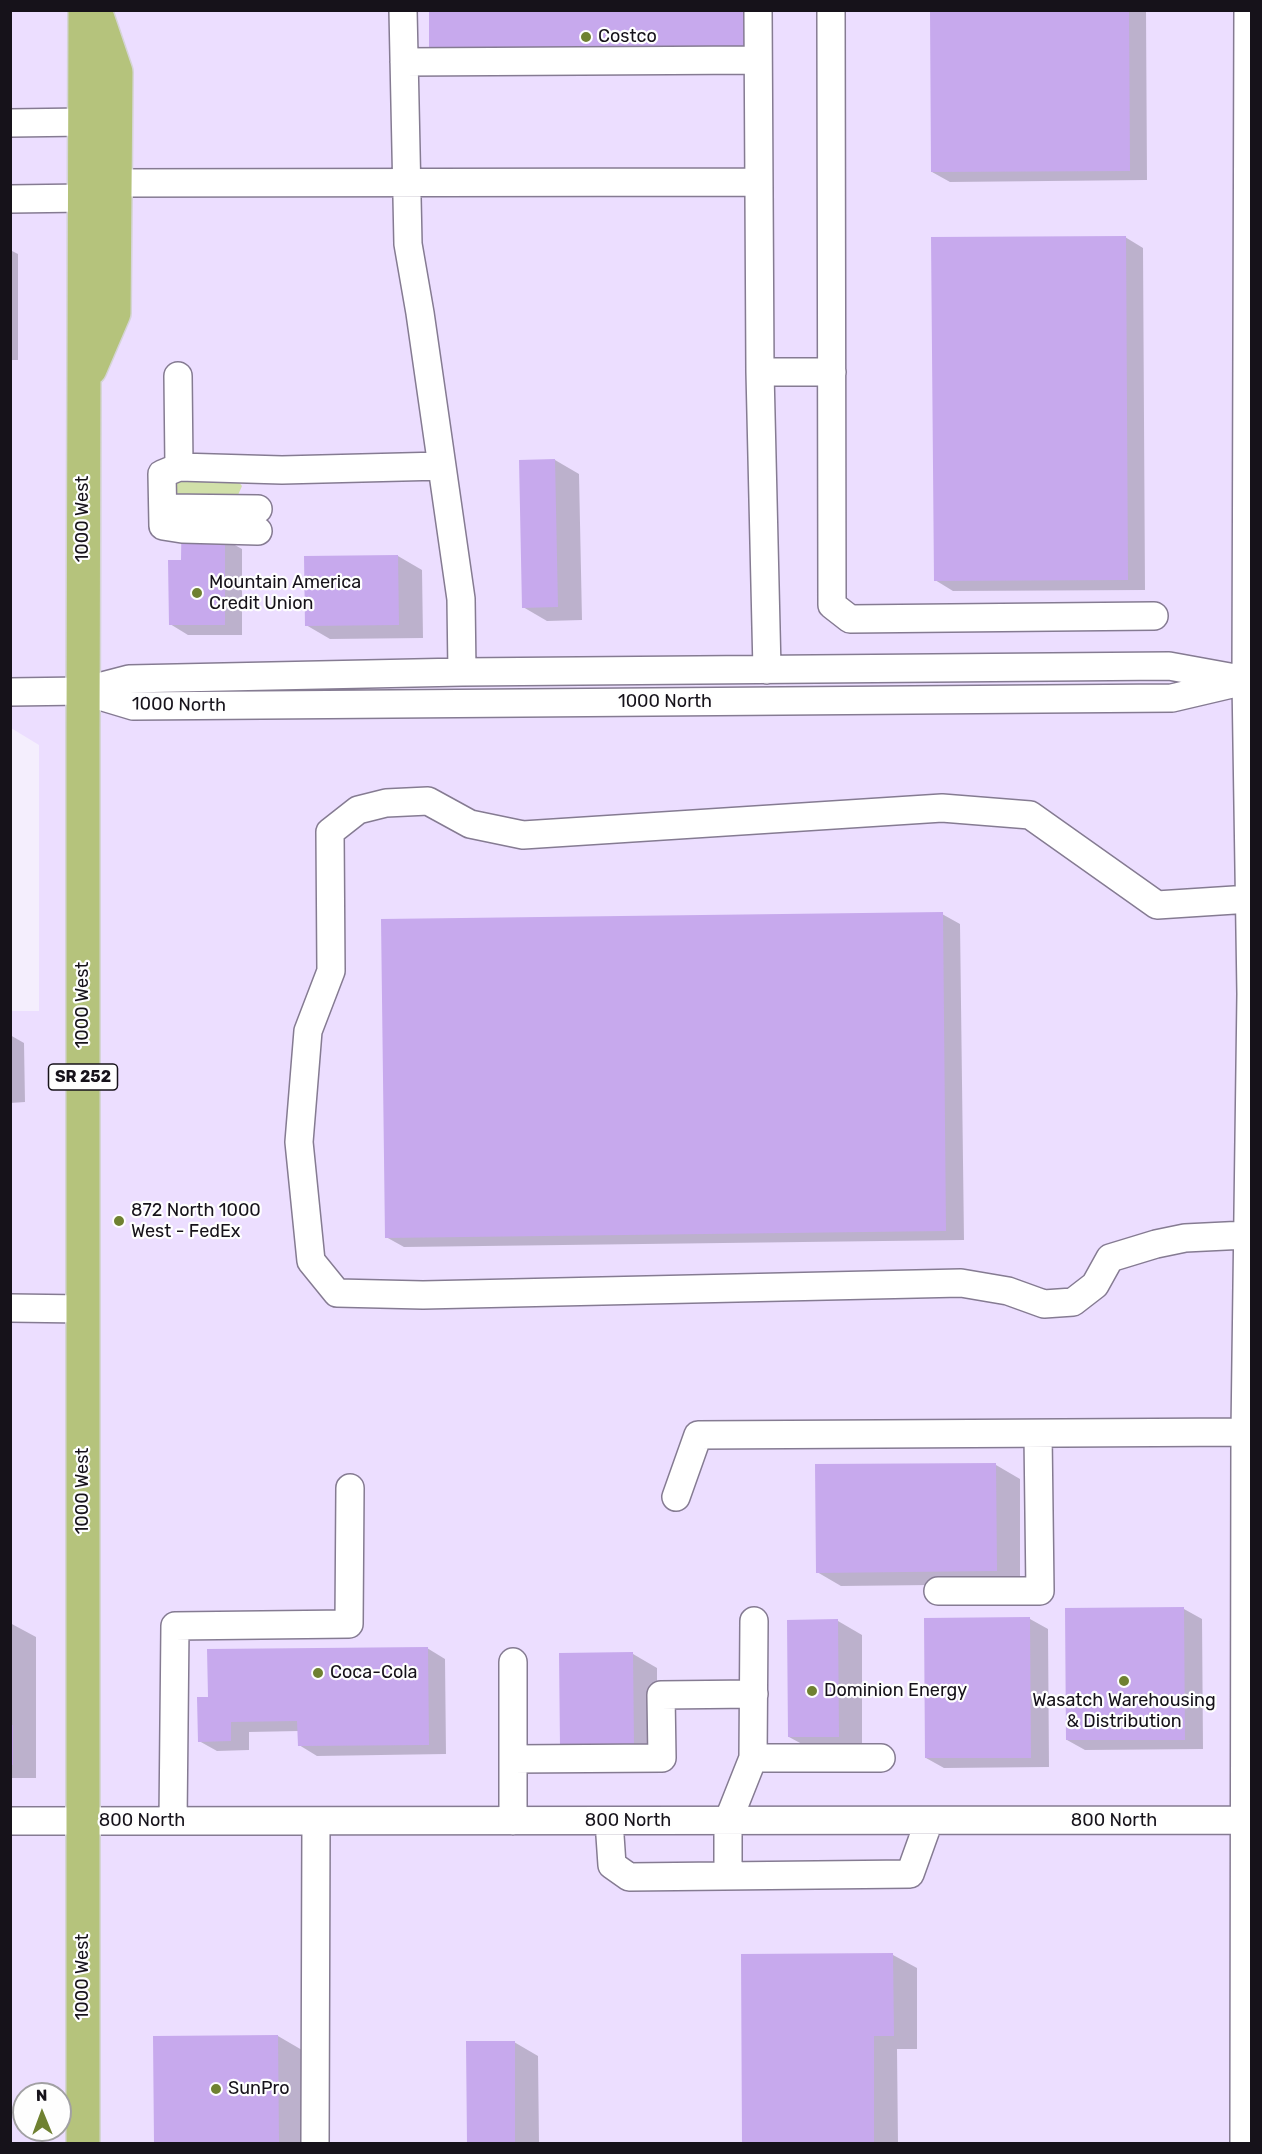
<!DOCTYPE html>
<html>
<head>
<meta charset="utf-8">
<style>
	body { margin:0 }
	#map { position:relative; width:1262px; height:2154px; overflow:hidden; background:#f4eefd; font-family:Rubik,sans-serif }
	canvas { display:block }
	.frame { position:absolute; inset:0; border:12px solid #16121a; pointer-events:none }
	.north { position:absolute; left:12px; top:2082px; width:60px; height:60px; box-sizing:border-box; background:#fefefe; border:2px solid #a1a0a3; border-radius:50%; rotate:359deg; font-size:16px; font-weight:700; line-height:24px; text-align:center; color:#16121a }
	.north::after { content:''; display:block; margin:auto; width:21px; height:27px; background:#6f8131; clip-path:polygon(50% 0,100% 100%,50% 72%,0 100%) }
</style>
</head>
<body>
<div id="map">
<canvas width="1262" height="2154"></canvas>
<div class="frame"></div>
<div class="north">N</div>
</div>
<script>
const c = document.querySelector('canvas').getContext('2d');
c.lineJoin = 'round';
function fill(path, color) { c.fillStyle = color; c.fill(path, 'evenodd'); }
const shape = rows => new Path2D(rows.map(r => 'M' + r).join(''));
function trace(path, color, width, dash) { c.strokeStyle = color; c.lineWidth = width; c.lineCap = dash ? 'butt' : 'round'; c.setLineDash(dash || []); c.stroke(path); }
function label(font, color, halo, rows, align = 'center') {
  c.font = font + ' Rubik,sans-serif'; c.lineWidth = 4.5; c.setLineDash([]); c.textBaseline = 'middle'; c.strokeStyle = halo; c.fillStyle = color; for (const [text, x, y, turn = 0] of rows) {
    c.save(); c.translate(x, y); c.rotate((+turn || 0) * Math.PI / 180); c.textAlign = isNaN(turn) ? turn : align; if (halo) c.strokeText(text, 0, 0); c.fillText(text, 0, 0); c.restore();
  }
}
const built = shape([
	[11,11,1251,11,1251,2143,11,2143,10,1011,39,1011,39,745,11,728],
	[24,2094,60,2094,60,2130,24,2130]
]);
const green = shape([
	[184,480,237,480,242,486,238,495,182,495,176,493,176,482]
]);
const shadow = shape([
	[430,10,767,10,767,60],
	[931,10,1146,10,1147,180,950,182,932,172],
	[1125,237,1143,248,1145,590,953,591,935,580],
	[10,250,18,254,18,360,10,360],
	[555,460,579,474,582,620,547,621,523,607],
	[224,539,242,549,242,635,188,635,170,624,183,562],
	[398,556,422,570,423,638,330,639,306,625],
	[942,914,960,924,964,1240,404,1247,386,1237],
	[10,1035,24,1043,25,1102,10,1103],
	[996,1465,1020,1479,1020,1584,841,1586,817,1572],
	[1067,1609,1184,1609,1202,1619,1203,1749,1085,1750,1067,1740],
	[1030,1619,1048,1629,1049,1767,944,1768,926,1758],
	[838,1621,862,1635,862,1750,813,1750,789,1737],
	[10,1623,36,1637,36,1778,10,1778],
	[427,1648,445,1659,446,1754,317,1756,299,1745,299,1731,249,1732,249,1750,217,1751,199,1741,209,1699],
	[561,1654,633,1654,657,1668,657,1760,585,1760],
	[742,1955,893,1955,917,1968,917,2049,897,2049,898,2144,743,2144],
	[278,2036,302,2050,302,2144,155,2142],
	[514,2042,538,2056,539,2144,468,2144]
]);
const building = shape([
	[429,10,744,10,744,47,429,49],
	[930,10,1129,10,1130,171,931,172],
	[1126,236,1128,580,934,581,931,237],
	[555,459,558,607,522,608,519,460],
	[182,495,207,495,206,537,225,537,225,625,169,625,168,560,181,560],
	[398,555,399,625,305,626,304,556],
	[943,912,946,1231,385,1238,381,919],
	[996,1463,997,1571,816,1573,815,1464],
	[1184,1607,1185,1740,1066,1740,1065,1608],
	[1030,1617,1031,1758,925,1758,924,1618],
	[838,1619,839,1737,788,1737,787,1620],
	[428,1647,429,1745,298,1746,297,1721,231,1722,231,1741,198,1742,197,1697,208,1697,207,1649],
	[633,1652,634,1747,560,1747,559,1653],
	[10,1725,13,1725,13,1765,10,1765],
	[893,1953,894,2036,874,2036,874,2144,742,2144,741,1954],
	[278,2035,279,2142,154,2143,153,2036],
	[466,2041,515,2041,515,2144,467,2144]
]);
const minor = shape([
	[403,10,408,244,420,313,461,599,462,672],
	[758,10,760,372,767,670],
	[831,10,832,605,850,619,1154,616],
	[404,62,758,60],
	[10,123,85,122],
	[115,183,758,182],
	[10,199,85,198],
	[760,372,832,372],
	[178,376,179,467,282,470,442,466],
	[179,467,162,474,163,526,182,529,258,531],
	[163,508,258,509],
	[83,691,133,706,1172,698,1236,683],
	[10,692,83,691,129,679,462,672,1169,666,1246,680],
	[1246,1235,1185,1238,1156,1244,1110,1258,1095,1285,1073,1302,1044,1304,1008,1291,961,1283,423,1295,337,1293,311,1261,299,1142,308,1031,331,971,330,832,358,810,386,803,428,801,470,824,523,835,942,808,1030,815,1157,905,1250,899],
	[10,1308,83,1309],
	[676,1497,698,1435,1245,1432],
	[938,1591,1040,1591,1038,1434],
	[753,1758,881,1758],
	[513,1759,662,1758,661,1695,754,1694],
	[10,1821,1252,1820],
	[173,1821,175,1626,349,1624,350,1488],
	[513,1821,513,1662],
	[609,1821,612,1865,629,1877,910,1874,929,1821],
	[728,1876,728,1821,753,1758,754,1621],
	[315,2144,316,1821],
	[1244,2144,1245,1432,1251,994,1246,680,1248,10]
]);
const major = shape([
	[90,369,114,313,116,72,95,10],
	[83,2144,83,729,85,10]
]);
const markers = [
	[586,37,6,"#6f8131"],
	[197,593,6,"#6f8131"],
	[119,1221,6,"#6f8131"],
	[318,1673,6,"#6f8131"],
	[1124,1681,6,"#6f8131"],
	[812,1691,6,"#6f8131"],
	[216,2089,6,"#6f8131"]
];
const shields = [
	[83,1077,69]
];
const shieldNames = [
	["SR 252",83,1077]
];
const poiNames = [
	["Costco",598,37],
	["Mountain America",209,583],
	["Credit Union",209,604],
	["872 North 1000",131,1211],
	["West - FedEx",131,1232],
	["Coca-Cola",330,1673],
	["Dominion Energy",824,1691],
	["Wasatch Warehousing",1124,1701,"center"],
	["& Distribution",1124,1722,"center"],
	["SunPro",228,2089]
];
const streetNames = [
	["1000 West",83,519,-90],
	["1000 North",665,702],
	["1000 North",179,705,1],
	["1000 West",83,1005,-90],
	["1000 West",83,1491,-90],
	["800 North",142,1821],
	["800 North",628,1821],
	["800 North",1114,1821],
	["1000 West",83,1977,-90]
];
fill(built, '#ecdeff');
fill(green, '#d1e0a9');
fill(shadow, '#0003');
fill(building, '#c7a9ed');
trace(minor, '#857b92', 30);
trace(major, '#d5d4d6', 36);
trace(minor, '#fff', 27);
trace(major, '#b5c37c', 33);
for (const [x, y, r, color] of markers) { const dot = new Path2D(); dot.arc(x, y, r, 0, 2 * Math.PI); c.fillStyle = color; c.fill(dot); trace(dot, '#fefefe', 2); }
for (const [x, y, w] of shields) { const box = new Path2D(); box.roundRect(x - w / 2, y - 13, w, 26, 4.5); c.fillStyle = '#fefefe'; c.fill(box); trace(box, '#16121a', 1.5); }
label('bold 16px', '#16121a', null, shieldNames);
label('18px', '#16121a', '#fefefe', poiNames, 'left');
label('18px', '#16121a', '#fefefe', streetNames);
</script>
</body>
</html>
